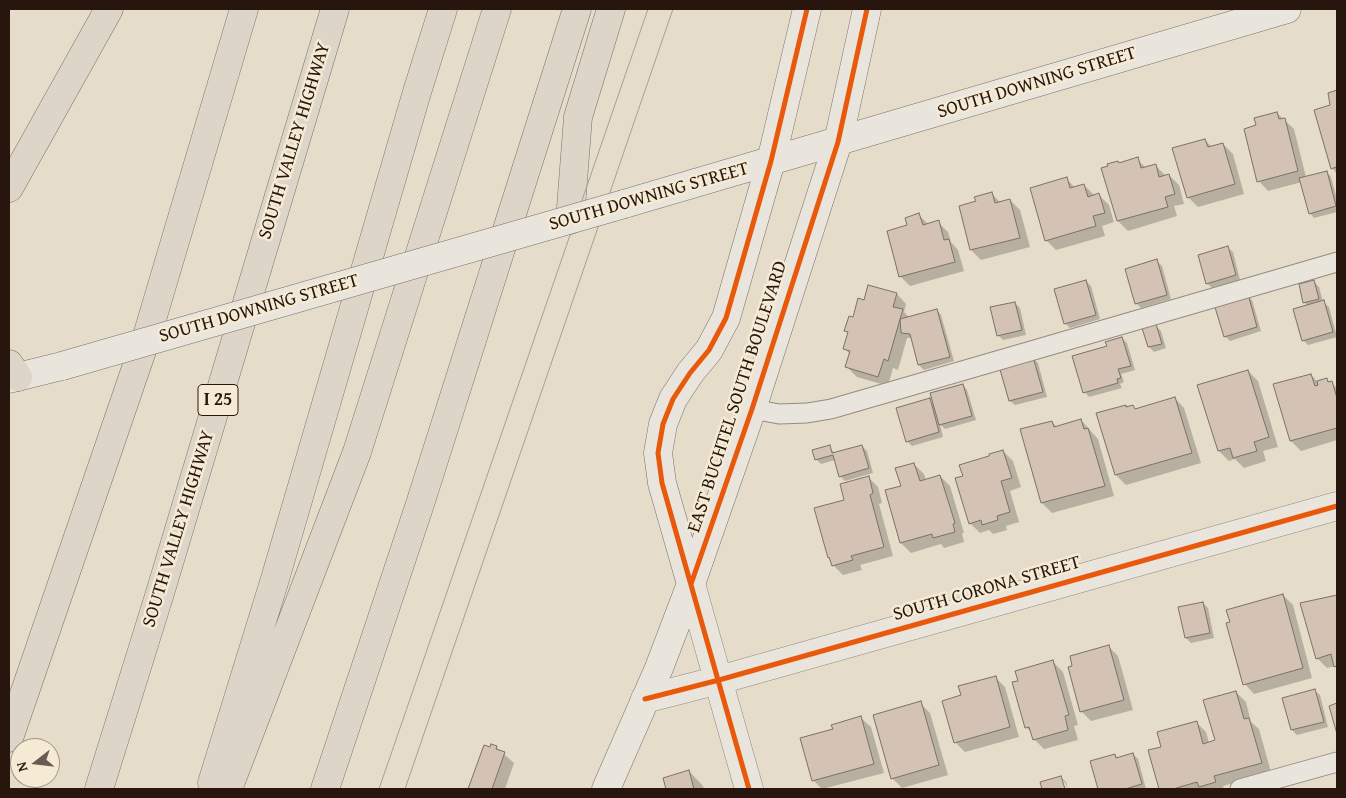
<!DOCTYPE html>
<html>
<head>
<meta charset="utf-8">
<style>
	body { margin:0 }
	#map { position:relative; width:1346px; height:798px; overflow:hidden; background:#e5dcca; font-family:"Gentium Book Plus",serif }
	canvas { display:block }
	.frame { position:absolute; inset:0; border:10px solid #28160e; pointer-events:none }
	.north { position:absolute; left:10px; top:738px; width:50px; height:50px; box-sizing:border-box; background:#f5ebd5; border:1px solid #a39685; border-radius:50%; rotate:254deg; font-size:14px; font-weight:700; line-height:20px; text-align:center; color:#28160e }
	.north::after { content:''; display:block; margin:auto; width:18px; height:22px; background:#6a5b50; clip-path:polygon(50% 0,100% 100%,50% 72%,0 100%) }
</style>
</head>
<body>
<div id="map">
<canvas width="1346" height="798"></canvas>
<div class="frame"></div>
<div class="north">N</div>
</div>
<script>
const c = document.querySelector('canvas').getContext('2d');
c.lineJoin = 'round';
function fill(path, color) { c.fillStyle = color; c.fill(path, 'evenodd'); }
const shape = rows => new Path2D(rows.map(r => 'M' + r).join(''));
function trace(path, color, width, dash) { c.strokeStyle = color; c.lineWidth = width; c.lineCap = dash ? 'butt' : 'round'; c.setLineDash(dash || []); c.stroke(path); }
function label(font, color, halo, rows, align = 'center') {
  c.font = font + ' "Gentium Book Plus",serif'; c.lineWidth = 5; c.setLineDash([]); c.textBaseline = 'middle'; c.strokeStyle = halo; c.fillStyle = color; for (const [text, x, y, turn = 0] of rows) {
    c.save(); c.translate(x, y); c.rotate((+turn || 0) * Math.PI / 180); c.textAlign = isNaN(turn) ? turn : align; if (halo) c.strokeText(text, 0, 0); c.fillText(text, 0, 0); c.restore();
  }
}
const shadow = shape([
	[1337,91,1337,174,1332,168,1332,106,1330,94],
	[1277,113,1294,129,1306,177,1327,172,1331,177,1337,199,1337,212,1314,218,1310,213,1302,182,1268,191,1259,181,1258,126],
	[1205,140,1212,147,1223,144,1233,154,1244,194,1198,207,1188,197],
	[1137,159,1146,168,1155,165,1166,176,1169,175,1179,185,1184,204,1174,206,1177,216,1128,231,1118,221,1120,164],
	[1067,179,1075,188,1084,185,1094,195,1099,195,1109,205,1114,222,1102,226,1105,236,1056,250,1046,240],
	[991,193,1000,202,1010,200,1020,210,1030,247,981,260,971,250,977,202],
	[919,215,929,225,938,222,948,232,951,242,958,250,964,271,910,286,900,276],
	[1228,248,1233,252,1240,280,1212,288,1207,283],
	[1157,261,1162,266,1171,299,1141,308,1137,304,1127,270],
	[1086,281,1091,286,1100,319,1070,328,1065,323],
	[1314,282,1319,287,1323,302,1329,307,1337,337,1308,345,1303,340,1308,306,1304,302],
	[869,286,897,294,906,304,904,312,910,318,937,310,941,315,954,361,924,370,919,365,912,338,907,338,898,370,893,368,888,386,857,377,847,367,851,355,844,348,849,334,846,331,865,301],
	[1248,296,1252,300,1261,331,1230,341,1225,336],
	[1015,303,1020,308,1026,335,1003,340,998,335],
	[1156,326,1161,331,1166,348,1154,352,1149,347,1144,329],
	[1122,338,1127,343,1135,370,1121,374,1124,382,1120,384,1122,388,1089,397,1085,392,1108,347],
	[1033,358,1038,363,1047,397,1015,405,1010,401],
	[1248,371,1258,381,1278,447,1263,451,1266,461,1244,468,1235,459,1229,461,1219,451,1199,386],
	[1311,375,1318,382,1327,380,1337,388,1337,440,1301,451,1291,441],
	[963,385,967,390,976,420,945,429,940,424,943,437,912,446,907,441,929,400,935,406],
	[1175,398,1184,408,1201,463,1126,485,1116,475,1125,406,1136,410],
	[1081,420,1098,439,1114,496,1052,513,1042,503,1022,430,1052,422,1057,427],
	[829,446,835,454,862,446,867,451,873,473,845,481,840,476,835,460,821,464,816,459],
	[1003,451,1013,461,1021,487,1010,491,1019,522,1006,526,1007,530,993,534,989,530,980,533,970,523,964,477,991,457],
	[914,464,924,474,926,480,940,476,950,486,964,533,962,533,964,542,944,548,941,544,911,553,901,543,886,491,902,486],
	[869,478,878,487,882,503,879,504,893,556,860,565,862,570,843,575,833,565,829,557,845,501],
	[1283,595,1293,605,1312,678,1254,694,1245,684,1231,623],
	[1337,595,1337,668,1335,666,1327,668,1317,658,1302,604],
	[1203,603,1208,608,1214,638,1191,643,1186,638,1180,608],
	[1108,646,1118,656,1133,710,1091,721,1081,711],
	[1053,662,1063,672,1078,725,1074,726,1078,740,1044,749,1034,739,1033,734,1026,727,1019,682],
	[995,677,1005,687,1019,737,965,752,956,743,944,702,962,696],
	[1315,691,1320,695,1328,727,1297,735,1292,730,1284,699],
	[1236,692,1246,702,1251,722,1259,729,1271,772,1223,786,1224,789,1161,789,1150,751,1162,748,1196,722,1206,732,1209,743,1217,741],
	[920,703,930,713,948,775,902,788,892,778],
	[861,718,871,727,884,773,822,789,813,780,834,730],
	[484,746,491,748,496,747,514,763,505,789,470,789],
	[1133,754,1138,759,1146,789,1099,789,1091,762,1115,755,1118,758],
	[689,771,703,786,704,789,667,789,664,778],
	[1061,777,1066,782,1068,789,1064,781,1062,781,1064,789,1043,789,1041,783]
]);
const building = shape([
	[1337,90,1337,171,1336,167,1331,169,1314,110,1330,105,1328,93,1337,90],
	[1277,112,1279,119,1285,118,1298,171,1257,182,1244,129,1256,125,1254,118,1277,112],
	[1205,139,1208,147,1223,143,1235,184,1187,198,1172,148,1205,139],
	[1138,157,1141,168,1156,164,1159,177,1169,174,1175,194,1165,197,1168,207,1117,221,1101,168,1108,166,1107,164,1118,161,1119,163,1138,157],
	[1327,171,1336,206,1309,214,1299,178,1327,171],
	[1067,177,1070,188,1084,184,1088,197,1099,193,1105,213,1093,216,1096,226,1045,241,1030,188,1067,177],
	[992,192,995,203,1010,199,1020,238,970,250,959,206,976,201,974,197,992,192],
	[919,213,923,225,939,220,944,240,949,239,955,262,899,277,887,231,907,225,905,218,919,213],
	[1228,246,1236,275,1206,284,1198,255,1228,246],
	[1157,259,1167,295,1135,304,1125,269,1157,259],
	[1086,280,1096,315,1064,324,1054,289,1086,280],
	[1314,280,1319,299,1303,303,1299,284,1314,280],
	[868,285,897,293,893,307,903,309,888,361,884,359,878,377,845,367,850,351,843,349,848,332,844,331,849,316,853,317,858,298,864,300,868,285],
	[1248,294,1257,327,1224,337,1214,304,1248,294],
	[1324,300,1333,332,1302,341,1293,309,1324,300],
	[1015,302,1022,330,997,336,990,307,1015,302],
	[937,309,950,357,918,365,910,334,901,333,900,319,937,309],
	[1156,324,1162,344,1148,347,1142,328,1156,324],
	[1122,337,1131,366,1118,369,1121,378,1117,379,1118,383,1083,393,1072,356,1107,346,1105,342,1122,337],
	[1033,357,1043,392,1009,401,999,366,1033,357],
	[1248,370,1269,437,1254,442,1257,451,1233,458,1230,448,1218,451,1197,385,1248,370],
	[1311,374,1315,386,1318,385,1317,381,1327,378,1328,382,1332,381,1337,398,1337,428,1290,441,1273,384,1311,374],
	[963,384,972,416,939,425,930,393,963,384],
	[1175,397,1192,453,1115,475,1096,413,1126,405,1126,407,1133,405,1135,409,1175,397],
	[930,398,939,432,906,442,896,408,930,398],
	[1081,419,1084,429,1088,428,1105,486,1041,503,1020,429,1052,421,1054,427,1081,419],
	[830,445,832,453,862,445,869,468,839,477,833,455,815,460,812,450,830,445],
	[1003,450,1012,478,1001,481,1010,512,997,516,998,520,982,525,981,520,969,524,955,478,963,476,959,465,989,456,989,454,1003,450],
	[914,463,920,481,940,475,955,523,953,524,955,532,933,538,932,534,900,543,885,490,901,486,895,468,914,463],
	[869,476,873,493,870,495,884,547,851,556,853,560,832,566,829,557,828,558,814,508,844,500,840,484,869,476],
	[1283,594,1303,668,1243,685,1226,623,1230,622,1226,610,1283,594],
	[1337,595,1337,666,1334,667,1331,654,1316,659,1300,603,1337,595],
	[1203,602,1210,633,1185,638,1178,607,1203,602],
	[1109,645,1124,700,1080,712,1068,667,1072,666,1070,656,1109,645],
	[1053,660,1069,715,1065,716,1068,730,1033,740,1029,727,1025,728,1012,682,1018,681,1015,671,1053,660],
	[996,676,1010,727,954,743,942,701,961,695,958,686,996,676],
	[1315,689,1324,722,1291,730,1282,698,1315,689],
	[1236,691,1244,719,1249,718,1262,763,1214,776,1216,782,1199,787,1197,782,1173,789,1159,789,1148,750,1161,747,1157,732,1197,721,1203,744,1215,740,1203,700,1236,691],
	[921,701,939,765,891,779,873,715,921,701],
	[1337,703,1337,734,1329,706,1337,703],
	[861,716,874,764,812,781,800,738,833,729,831,725,861,716],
	[491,744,497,746,496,749,505,752,492,789,468,789,484,745,490,747,491,744],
	[1133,753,1142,784,1125,789,1098,789,1090,761,1115,754,1116,758,1133,753],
	[689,770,694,789,666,789,663,778,689,770],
	[1061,776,1065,789,1042,789,1040,782,1061,776]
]);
const service = shape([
	[752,409,779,414,807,413,831,409,1337,262],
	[1240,789,1337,762]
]);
const minor = shape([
	[645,699,719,680,1337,506]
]);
const tertiary = shape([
	[691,584,749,789]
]);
const secondary = shape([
	[624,204,1287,9],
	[9,379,62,366],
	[691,584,662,483,658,453,663,424,673,399,690,373,709,350,726,318,771,161,807,9],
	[606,789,659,668,691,584,752,409,838,142,867,9]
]);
const motorway = shape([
	[9,188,109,9],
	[570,220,578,117,611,9],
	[9,364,18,377],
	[9,738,147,336,244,9],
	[212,783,275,579,417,92,443,9],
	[99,789,160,593,335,9],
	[228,789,357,452,497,9],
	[325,789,420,504,577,9]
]);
const tram = shape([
	[379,789,648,9],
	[405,789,673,9]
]);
const secondaryBridge = shape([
	[62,366,624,204]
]);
const cycleway = shape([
	[691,584,752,409,838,142,867,9],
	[645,699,719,680,1337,506],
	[749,789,662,483,658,453,663,424,673,399,690,373,709,350,726,318,771,161,807,9]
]);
const shields = [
	[218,400,40]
];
const shieldNames = [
	["I 25",218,400]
];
const streetNames = [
	["SOUTH DOWNING STREET",1037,83,-17],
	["SOUTH VALLEY HIGHWAY",295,141,-73],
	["SOUTH DOWNING STREET",649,197,-16],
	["SOUTH DOWNING STREET",259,309,-16],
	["EAST BUCHTEL SOUTH BOULEVARD",738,397,-72],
	["SOUTH VALLEY HIGHWAY",179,529,-73],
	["SOUTH CORONA STREET",987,589,-16]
];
fill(shadow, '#0003');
fill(building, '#d4c3b5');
trace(building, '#797167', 1);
trace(service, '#938b80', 21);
trace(minor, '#938b80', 29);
trace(tertiary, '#938b80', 29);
trace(secondary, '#797167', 29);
trace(motorway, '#797167', 29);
trace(service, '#eae5dc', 19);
trace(minor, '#eae5dc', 28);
trace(tertiary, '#eae5dc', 28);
trace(secondary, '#eae5dc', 28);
trace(motorway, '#ddd5c7', 28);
trace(tram, '#a4a098', 1);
trace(secondaryBridge, '#797167', 29, []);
trace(secondaryBridge, '#eae5dc', 28);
trace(cycleway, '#e8590c', 5);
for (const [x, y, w] of shields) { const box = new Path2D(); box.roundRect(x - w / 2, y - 15.5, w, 31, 4); c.fillStyle = '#f5ebd5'; c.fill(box); trace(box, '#28160e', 1); }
label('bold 18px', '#28160e', null, shieldNames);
label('19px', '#28160e', '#f5ebd5', streetNames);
</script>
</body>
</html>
